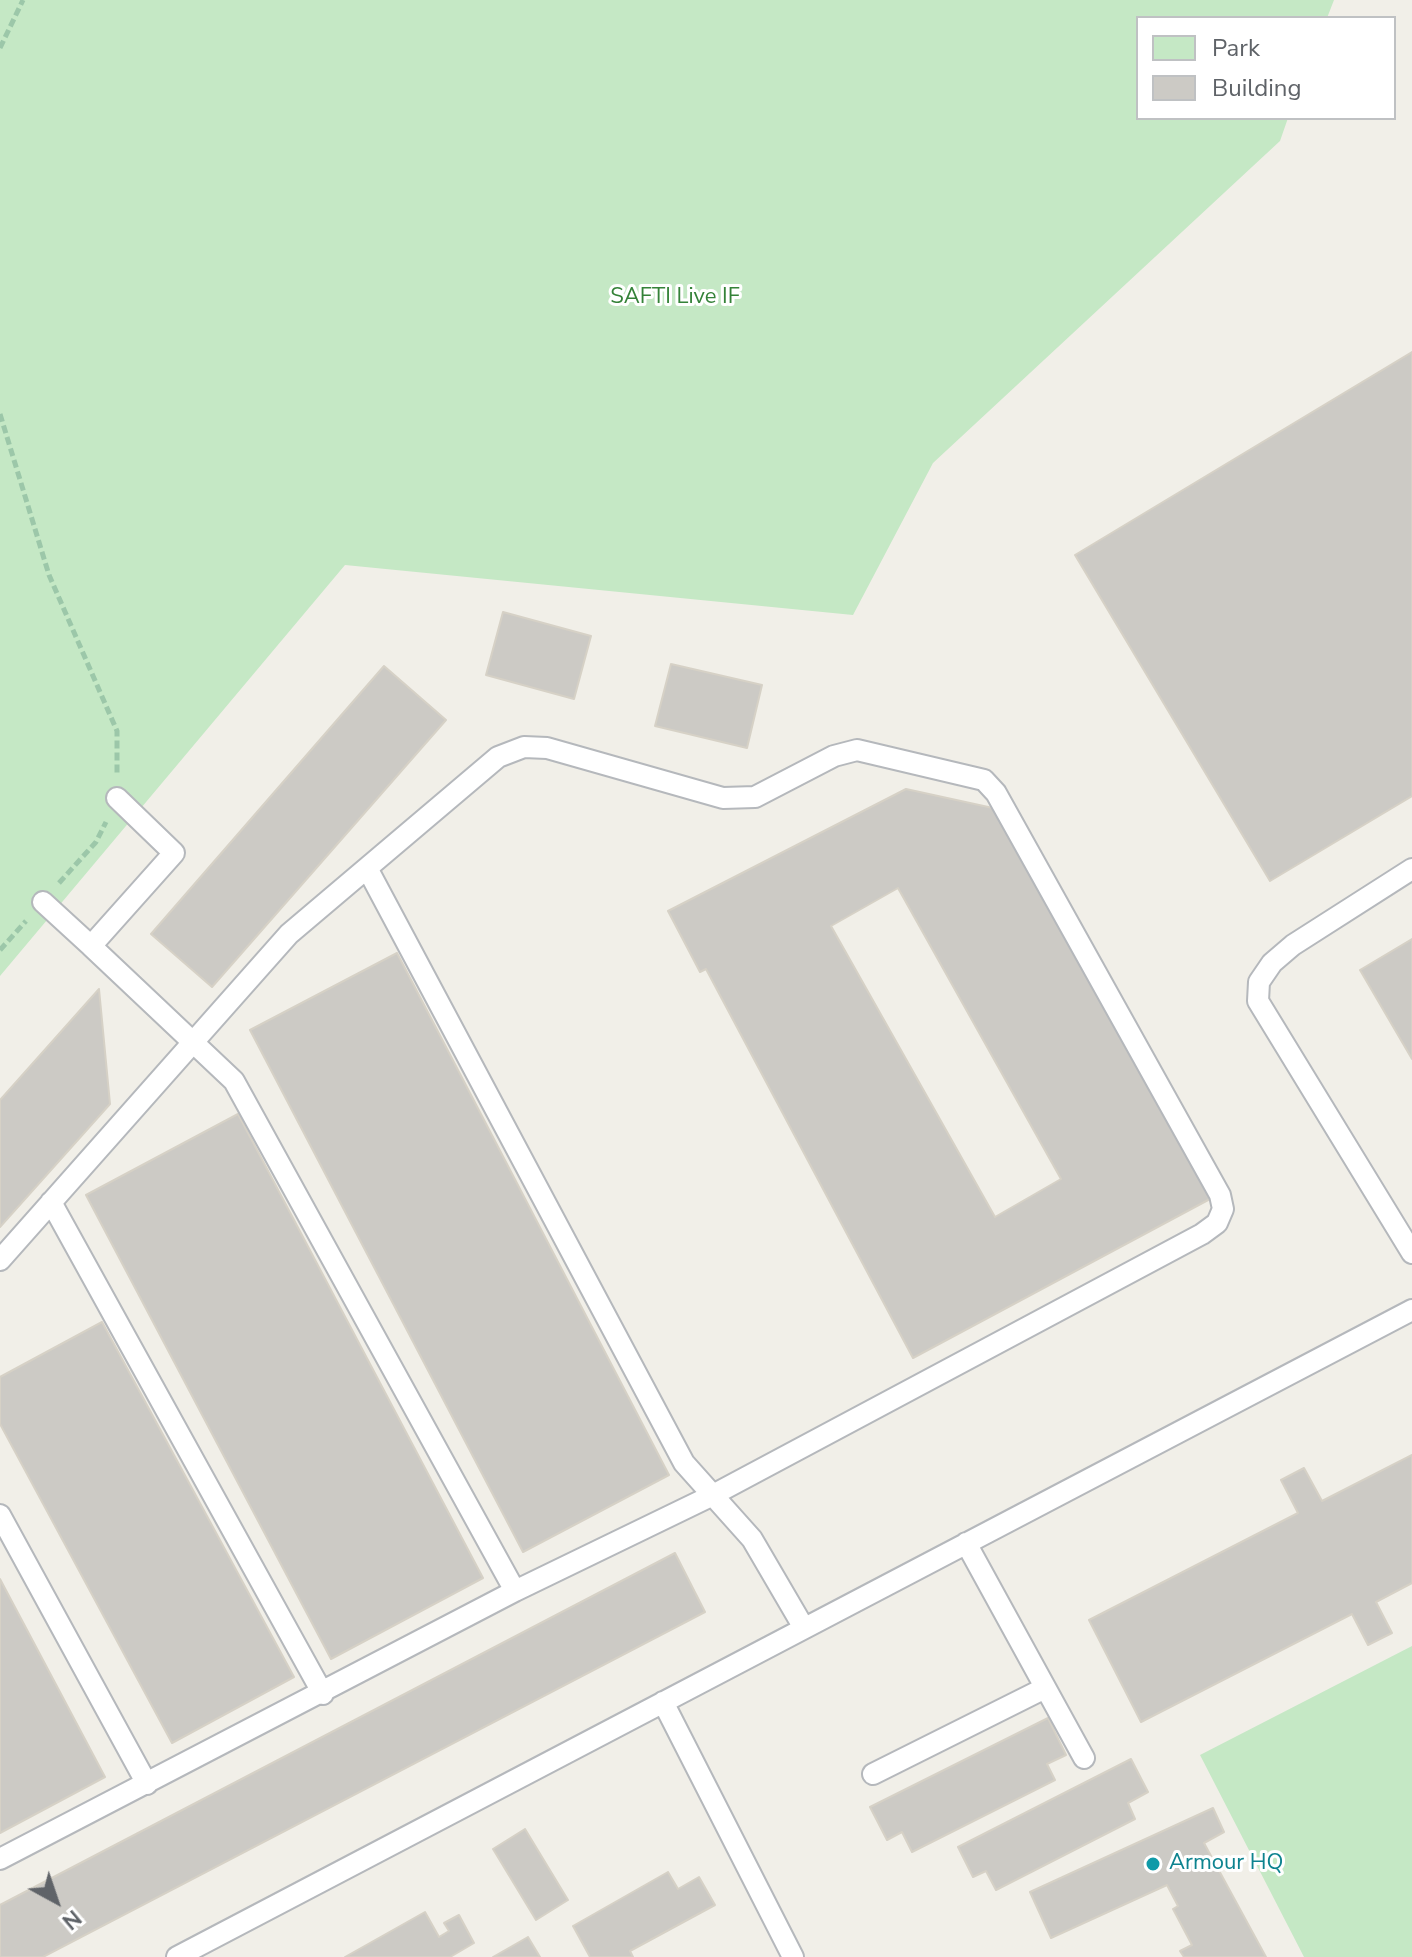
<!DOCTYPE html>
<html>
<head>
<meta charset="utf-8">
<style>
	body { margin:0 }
	#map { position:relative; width:1412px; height:1957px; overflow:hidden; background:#f1efe8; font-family:"Nunito Sans",sans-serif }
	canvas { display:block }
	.legend { position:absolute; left:1136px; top:16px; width:260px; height:104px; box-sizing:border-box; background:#fff; border:2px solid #bfc1c3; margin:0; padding:10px 14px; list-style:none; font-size:24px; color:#5f6368 }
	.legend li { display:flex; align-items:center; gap:16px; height:40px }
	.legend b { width:40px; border:2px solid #bfc1c3 }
	.north { position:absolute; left:16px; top:1861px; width:80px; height:80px; -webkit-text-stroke:6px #fff; paint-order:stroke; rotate:140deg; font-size:22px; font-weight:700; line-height:32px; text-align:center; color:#5f6368 }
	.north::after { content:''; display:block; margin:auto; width:28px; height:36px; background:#5f6368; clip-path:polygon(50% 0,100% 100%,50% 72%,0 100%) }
</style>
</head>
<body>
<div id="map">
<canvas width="1412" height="1957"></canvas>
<ul class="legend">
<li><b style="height:22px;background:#c5e8c5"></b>Park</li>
<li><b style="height:22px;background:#cccac5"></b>Building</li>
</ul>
<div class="north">N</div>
</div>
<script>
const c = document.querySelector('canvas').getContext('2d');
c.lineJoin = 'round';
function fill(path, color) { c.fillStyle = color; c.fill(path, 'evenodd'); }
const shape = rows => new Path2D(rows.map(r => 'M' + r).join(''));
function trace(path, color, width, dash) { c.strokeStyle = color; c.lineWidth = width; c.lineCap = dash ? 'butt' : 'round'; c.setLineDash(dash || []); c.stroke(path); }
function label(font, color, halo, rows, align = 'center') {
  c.font = font + ' "Nunito Sans",sans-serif'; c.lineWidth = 6; c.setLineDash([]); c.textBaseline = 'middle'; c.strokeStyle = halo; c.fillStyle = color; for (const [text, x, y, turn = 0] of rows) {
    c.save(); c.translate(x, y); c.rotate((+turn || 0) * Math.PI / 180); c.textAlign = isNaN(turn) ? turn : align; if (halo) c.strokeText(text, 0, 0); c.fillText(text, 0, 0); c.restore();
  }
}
const green = shape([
	[0,0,1334,0,1327,18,1138,18,1138,118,1288,118,1280,141,933,463,853,615,345,565,0,976],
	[1412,1646,1412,1957,1304,1957,1200,1755]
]);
const building = shape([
	[1412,352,1412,796,1270,881,1075,555,1412,352],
	[503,612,591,636,574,699,486,675,503,612],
	[671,664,762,685,747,748,655,726,671,664],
	[384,666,446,720,212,987,151,934,384,666],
	[906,789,1002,810,1210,1199,913,1358,706,969,700,972,668,911,906,789],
	[898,888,1061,1179,995,1217,831,926,898,888],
	[1412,939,1412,1059,1360,970,1412,939],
	[397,953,669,1475,523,1552,250,1030,397,953],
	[99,989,110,1104,0,1227,0,1100,99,989],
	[238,1114,483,1578,331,1659,86,1195,238,1114],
	[102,1322,294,1677,172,1743,0,1424,0,1377,102,1322],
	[1412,1455,1412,1583,1376,1602,1392,1633,1368,1645,1352,1614,1141,1722,1089,1620,1298,1513,1281,1480,1304,1468,1322,1501,1412,1455],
	[675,1553,705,1612,43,1957,0,1957,0,1905,675,1553],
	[0,1579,105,1777,0,1833,0,1579],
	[1048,1718,1066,1755,1047,1764,1055,1780,912,1852,902,1832,887,1840,870,1807,1048,1718],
	[1131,1759,1148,1792,1128,1803,1135,1819,996,1890,986,1871,973,1877,958,1847,1131,1759],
	[1213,1808,1224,1832,1204,1843,1266,1957,1184,1957,1180,1951,1192,1945,1173,1909,1178,1906,1167,1885,1051,1938,1030,1892,1213,1808],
	[525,1829,568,1900,536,1920,493,1849,525,1829],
	[668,1872,678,1889,699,1877,715,1905,630,1951,633,1957,590,1957,573,1926,668,1872],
	[425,1912,439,1937,449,1931,444,1923,459,1915,474,1943,450,1957,345,1957,425,1912],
	[528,1937,540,1957,493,1957,528,1937]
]);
const path = shape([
	[0,48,23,0],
	[0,414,49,575,117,731,117,774],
	[59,883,96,842,106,822],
	[0,950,26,921]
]);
const lane = shape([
	[117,798,174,853,91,946,234,1081,515,1591],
	[367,868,684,1463,752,1539,804,1628],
	[1412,869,1293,945,1272,963,1259,982,1258,1001,1412,1253],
	[43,902,91,946],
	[51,1202,323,1694],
	[0,1260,289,934,498,757,524,747,547,748,723,798,755,797,834,756,857,750,984,780,996,793,1220,1195,1223,1209,1217,1223,1202,1234,711,1496,515,1591,0,1859],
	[0,1515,147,1784],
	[966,1543,1084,1758],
	[663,1702,793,1957],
	[873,1774,1045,1688],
	[177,1957,1412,1310]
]);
const markers = [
	[1153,1864,8,"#0f9aa8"]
];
const parkNames = [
	["SAFTI Live IF",675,298]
];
const cultureNames = [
	["Armour HQ",1169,1864]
];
fill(green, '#c5e8c5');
fill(building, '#cccac5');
trace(building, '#d6d1c6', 2);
trace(lane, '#b5b8bc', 24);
trace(path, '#9cc7a9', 5, [8, 4]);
trace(lane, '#fff', 20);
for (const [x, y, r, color] of markers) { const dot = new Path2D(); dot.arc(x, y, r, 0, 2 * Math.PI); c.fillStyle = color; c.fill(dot); trace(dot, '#fff', 3); }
label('22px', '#348238', '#fff', parkNames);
label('22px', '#0d838f', '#fff', cultureNames, 'left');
</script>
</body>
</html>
